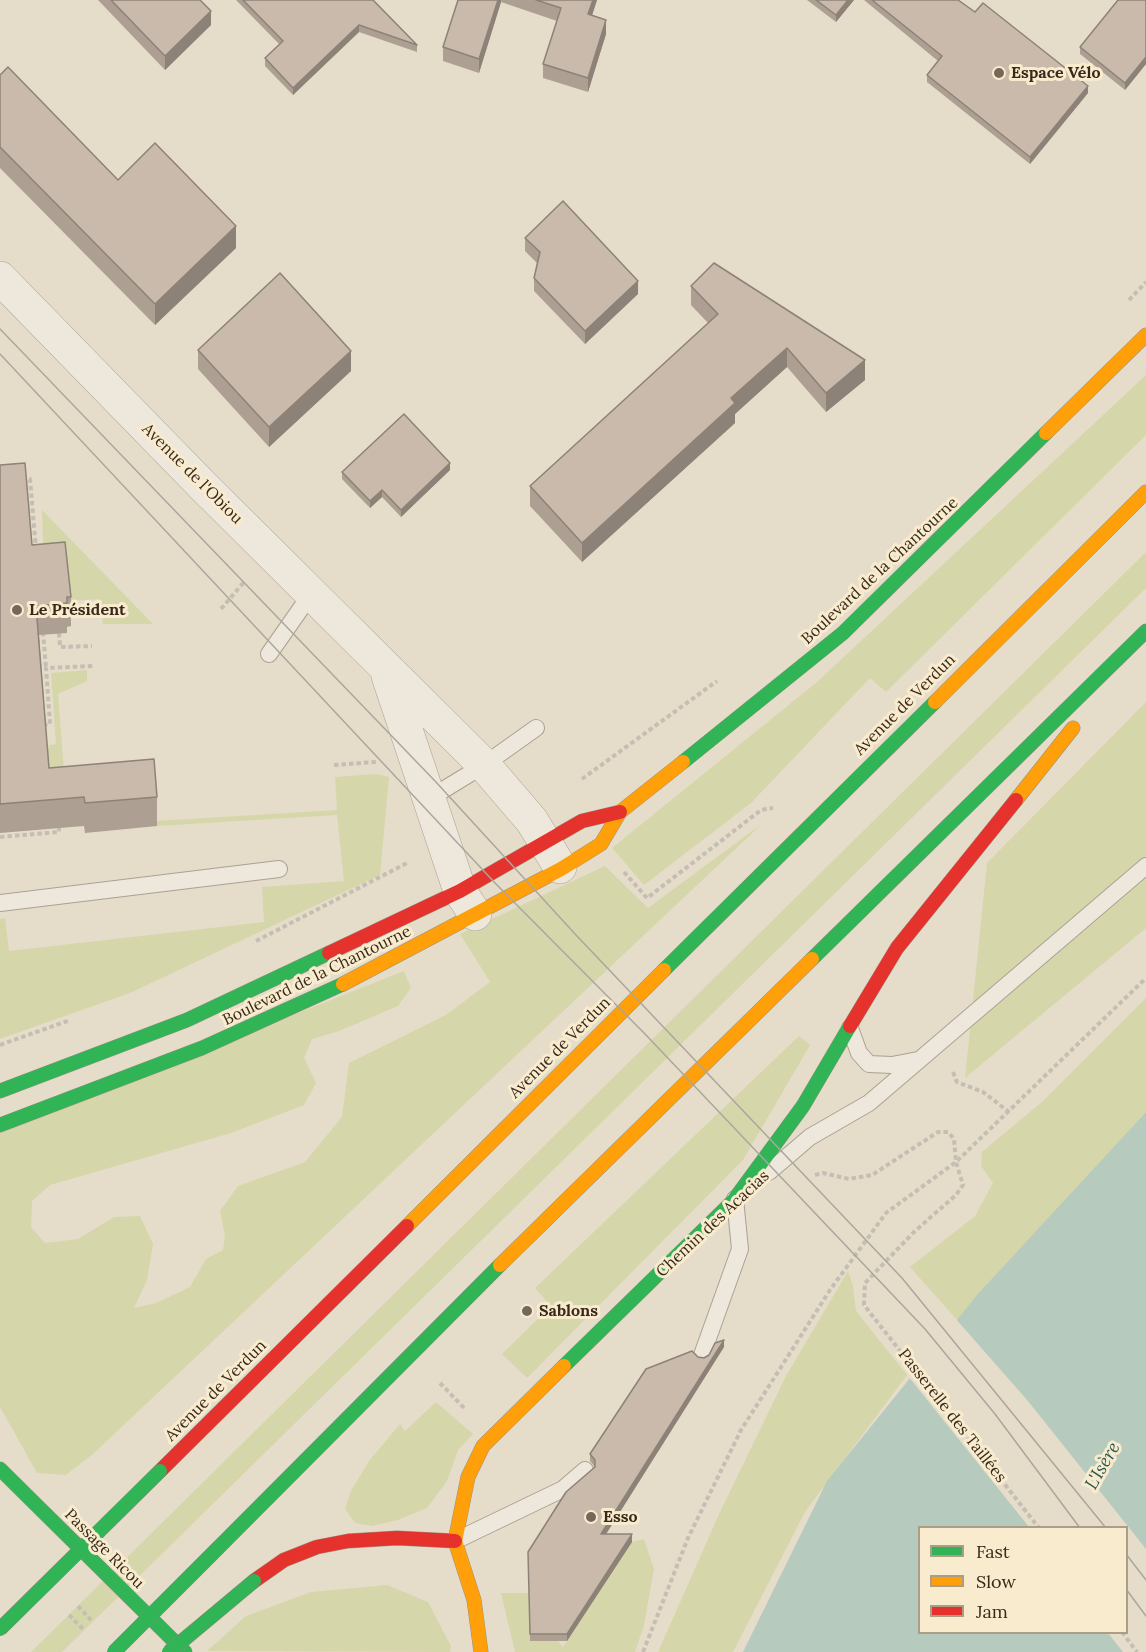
<!DOCTYPE html>
<html>
<head>
<meta charset="utf-8">
<style>
	body { margin:0 }
	#map { position:relative; width:1146px; height:1652px; overflow:hidden; background:#e5ddca; font-family:Lora,serif }
	canvas { display:block }
	.legend { position:absolute; left:918px; top:1526px; width:210px; height:108px; box-sizing:border-box; background:#f8ebce; border:2px solid #ac9d86; margin:0; padding:8px 10px; list-style:none; font-size:18px; color:#39291b }
	.legend li { display:flex; align-items:center; gap:12px; height:30px }
	.legend b { width:30px; border:2px solid #ac9d86 }
</style>
</head>
<body>
<div id="map">
<canvas width="1146" height="1652"></canvas>
<ul class="legend">
<li><b style="height:8px;background:#30b455"></b>Fast</li>
<li><b style="height:8px;background:#ff9f0a"></b>Slow</li>
<li><b style="height:8px;background:#e5322d"></b>Jam</li>
</ul>
</div>
<script>
const c = document.querySelector('canvas').getContext('2d');
c.lineJoin = 'round';
function fill(path, color) { c.fillStyle = color; c.fill(path, 'evenodd'); }
const shape = rows => new Path2D(rows.map(r => 'M' + r).join(''));
function trace(path, color, width, dash) { c.strokeStyle = color; c.lineWidth = width; c.lineCap = dash ? 'butt' : 'round'; c.setLineDash(dash || []); c.stroke(path); }
function label(font, color, halo, rows, align = 'center') {
  c.font = font + ' Lora,serif'; c.lineWidth = 6; c.setLineDash([]); c.textBaseline = 'middle'; c.strokeStyle = halo; c.fillStyle = color; for (const [text, x, y, turn = 0] of rows) {
    c.save(); c.translate(x, y); c.rotate((+turn || 0) * Math.PI / 180); c.textAlign = isNaN(turn) ? turn : align; if (halo) c.strokeText(text, 0, 0); c.fillText(text, 0, 0); c.restore();
  }
}
const green = shape([
	[1146,375,1146,435,886,692,870,678,751,803,644,885,612,848,817,682],
	[42,510,153,624,103,624,100,599,68,601,44,573],
	[1146,552,1146,588,62,1652,31,1652],
	[87,670,87,681,58,694,66,797,49,799,45,746,56,744,51,673],
	[1146,702,1146,928,965,1078,987,863],
	[376,774,389,777,380,875,130,993,0,1039,0,919,5,918,9,951,264,922,262,887,344,881,337,815,157,826,156,821,337,810,335,777],
	[763,823,94,1453,66,1475,37,1473,0,1407,0,1131,404,971,411,988,398,1006,339,1031,312,1039,304,1058,316,1083,304,1105,231,1133,50,1185,32,1201,31,1227,45,1243,78,1239,114,1217,140,1216,153,1244,147,1280,134,1308,156,1303,190,1287,206,1259,223,1250,225,1235,220,1211,238,1186,305,1162,342,1117,349,1063,446,1015,490,982,460,934,605,866,648,908],
	[1146,998,1146,1112,957,1320,910,1267,975,1216,993,1183,981,1166,982,1152,1043,1101],
	[799,1036,810,1045,743,1160,527,1378,502,1354,551,1306,535,1288],
	[848,1271,853,1286,856,1311,907,1375,805,1512,733,1652,658,1652,720,1512,786,1376],
	[436,1402,473,1434,458,1450,447,1481,427,1508,398,1520,372,1526,355,1523,345,1509,351,1491,369,1461,400,1424,405,1431],
	[644,1539,654,1569,644,1625,635,1652,515,1652,501,1593,529,1593,530,1641,558,1641,563,1647,632,1542],
	[387,1585,428,1602,451,1646,450,1652,207,1651,246,1616,311,1592]
]);
const water = shape([
	[1146,1112,1146,1652,743,1652,827,1481,977,1295],
	[920,1528,1126,1528,1126,1632,920,1632]
]);
const pier = shape([
	[955,1318,1028,1401,1146,1549,1146,1652,1123,1652,1108,1633,1126,1632,1126,1528,1029,1527,908,1376]
]);
const path = shape([
	[1129,300,1146,282],
	[22,480,30,479,36,550],
	[221,609,244,582],
	[43,632,46,668],
	[59,633,60,647,92,646],
	[43,725,50,724,46,668,93,666],
	[334,765,376,762],
	[582,779,717,681],
	[0,837,59,832,59,823],
	[624,872,647,898,761,810,773,808],
	[256,941,409,862],
	[0,1045,70,1020],
	[953,1072,957,1082,983,1092,1009,1112],
	[815,1175,823,1173,849,1179,872,1175,938,1132,948,1132,954,1139,956,1162,963,1185,956,1195,915,1231,865,1283,864,1305,1039,1528],
	[440,1383,466,1410],
	[78,1606,91,1620],
	[69,1615,83,1629],
	[1122,1632,1137,1652],
	[643,1652,688,1538,741,1430,830,1290,886,1213,956,1162,1146,978]
]);
const lane = shape([
	[269,654,311,594],
	[430,798,484,765,536,728],
	[0,903,279,869],
	[850,1028,859,1053,869,1064,892,1065,918,1060],
	[769,1172,810,1137,869,1103,1146,866],
	[702,1355,740,1249,735,1199],
	[455,1541,563,1489,585,1470]
]);
const street = shape([
	[0,278,204,487,484,765,532,821,560,867],
	[388,676,460,891,475,914]
]);
const fast = shape([
	[683,762,843,633,1046,433],
	[812,959,1146,631],
	[664,970,935,702],
	[0,1091,187,1020,329,953],
	[0,1125,202,1048,343,984],
	[564,1366,734,1200,803,1106,850,1026],
	[0,1469,185,1652],
	[218,1548,500,1265]
]);
const slow = shape([
	[1046,433,1146,335],
	[935,702,1146,492],
	[1016,800,1073,728],
	[343,984,561,869,601,844,620,812,683,762],
	[407,1226,664,970],
	[500,1265,812,959],
	[481,1652,474,1600,455,1541,468,1477,483,1446,564,1366]
]);
const jam = shape([
	[329,953,460,891,582,821,620,812],
	[850,1026,897,948,1016,800],
	[160,1471,407,1226],
	[254,1581,284,1560,317,1547,348,1541,397,1538,455,1541]
]);
const tram = shape([
	[0,329,435,781,576,935,902,1278,1106,1528],
	[0,354,496,884,646,1035,925,1329,995,1414,1080,1528],
	[1126,1554,1146,1580],
	[1126,1589,1146,1616]
]);
const fastBridge = shape([
	[0,1629,160,1471],
	[114,1652,218,1548],
	[169,1652,254,1581]
]);
const wall = shape([
	[98,0,200,0,211,25,165,70],
	[236,0,373,0,417,45,417,52,359,32,293,95,265,66,265,58,280,45],
	[458,0,597,0,592,15,606,34,588,92,543,78,543,64,557,21,501,2,479,73,443,61,443,47],
	[807,0,854,0,836,22],
	[864,0,958,0,1088,93,1030,164,927,82,927,75,938,61],
	[1146,0,1146,64,1125,90,1080,54,1080,47],
	[0,75,118,180,236,248,155,325,0,168],
	[525,238,638,294,585,344,534,291,534,278,537,263,525,251],
	[691,286,865,380,826,412,787,367,735,414,735,423,582,562,530,506,530,486,708,323,691,305],
	[198,350,351,371,269,447,198,369],
	[0,465,32,545,71,597,71,626,67,627,67,633,39,635,49,768,157,797,157,826,85,833,84,826,0,833],
	[450,470,401,517,382,497,370,508,342,479,342,472],
	[724,1347,606,1534,632,1542,567,1641,530,1641,528,1552,595,1467,590,1461,590,1454,698,1357,704,1358]
]);
const shadedWall = shape([
	[498,0,501,0,501,2,479,73,479,59],
	[593,0,597,0,588,28,588,14],
	[848,0,854,0,836,22,836,15],
	[211,11,211,25,165,70,165,56],
	[606,20,606,34,588,92,588,78],
	[359,25,359,32,293,95,293,88],
	[1146,57,1146,64,1125,90,1125,83],
	[1088,86,1088,93,1030,164,1030,157],
	[236,226,236,248,155,325,155,304],
	[638,281,638,294,585,344,585,331],
	[787,348,787,367,735,414,735,423,582,562,582,543,731,398],
	[351,351,351,371,269,447,269,427],
	[865,360,865,380,826,412,826,393],
	[450,463,450,470,401,517,401,510],
	[382,490,382,497,370,508,370,501],
	[724,1340,724,1347,601,1542,601,1534],
	[632,1534,632,1542,567,1641,567,1634]
]);
const building = shape([
	[111,0,200,0,211,11,165,56,111,0],
	[243,0,373,0,417,45,359,25,293,88,265,58,283,41,243,0],
	[458,0,498,0,479,59,443,47,458,0],
	[536,0,593,0,588,14,606,20,588,78,543,64,561,8,536,0],
	[816,0,848,0,836,15,816,0],
	[872,0,958,0,975,12,983,3,1088,86,1030,157,927,75,942,56,872,0],
	[1118,0,1146,0,1146,57,1125,83,1080,47,1118,0],
	[8,67,118,180,155,143,236,226,155,304,0,147,0,75,8,67],
	[563,201,638,281,585,331,534,278,540,252,525,238,563,201],
	[714,263,865,360,826,393,787,348,731,398,735,403,582,543,530,486,718,314,691,286,714,263],
	[280,273,351,351,269,427,198,350,280,273],
	[404,414,450,463,401,510,382,490,370,501,342,472,404,414],
	[25,463,32,545,65,542,71,597,67,597,67,603,36,606,49,768,154,759,157,797,85,803,84,797,0,804,0,465,25,463],
	[724,1340,601,1534,632,1534,567,1634,530,1634,528,1552,566,1492,595,1467,595,1460,590,1454,646,1369,692,1351,698,1357,704,1358,709,1355,715,1343,724,1340]
]);
const markers = [
	[999,73,6,"#756858"],
	[17,610,6,"#756858"],
	[527,1311,6,"#756858"],
	[591,1517,6,"#756858"]
];
const poiNames = [
	["Espace Vélo",1011,73],
	["Le Président",29,610],
	["Sablons",539,1311],
	["Esso",603,1517]
];
const streetNames = [
	["Avenue de l'Obiou",192,474,45],
	["Boulevard de la Chantourne",880,571,-43],
	["Avenue de Verdun",905,705,-45],
	["Boulevard de la Chantourne",317,976,-26],
	["Avenue de Verdun",560,1048,-45],
	["Chemin des Acacias",713,1224,-43],
	["Avenue de Verdun",216,1391,-45],
	["Passerelle des Taillées",952,1416,52],
	["Passage Ricou",104,1549,45]
];
const waterNames = [
	["L'Isère",1103,1466,-60]
];
fill(green, '#d6d6ab');
fill(water, '#b6cabd');
fill(pier, '#e5ddca');
trace(lane, '#aaa194', 18);
trace(street, '#aaa194', 34);
trace(fast, '#999184', 15);
trace(slow, '#999184', 15);
trace(jam, '#999184', 15);
trace(path, '#c5beb3', 4, [4.5, 3]);
trace(lane, '#ede7dc', 16);
trace(street, '#ede7dc', 33);
trace(fast, '#30b455', 14);
trace(slow, '#ff9f0a', 14);
trace(jam, '#e5322d', 14);
trace(tram, '#aba69d', 1.5);
trace(fastBridge, '#8f877a', 15, []);
trace(fastBridge, '#30b455', 14);
fill(wall, '#ada093');
fill(shadedWall, '#8d8278');
fill(building, '#c9baab');
trace(building, '#8d8278', 1.5);
for (const [x, y, r, color] of markers) { const dot = new Path2D(); dot.arc(x, y, r, 0, 2 * Math.PI); c.fillStyle = color; c.fill(dot); trace(dot, '#f8ebce', 2); }
label('bold 16px', '#39291b', '#f8ebce', poiNames, 'left');
label('16px', '#39291b', '#f8ebce', streetNames);
label('italic 18px', '#295a56', '#f8ebce', waterNames);
</script>
</body>
</html>
